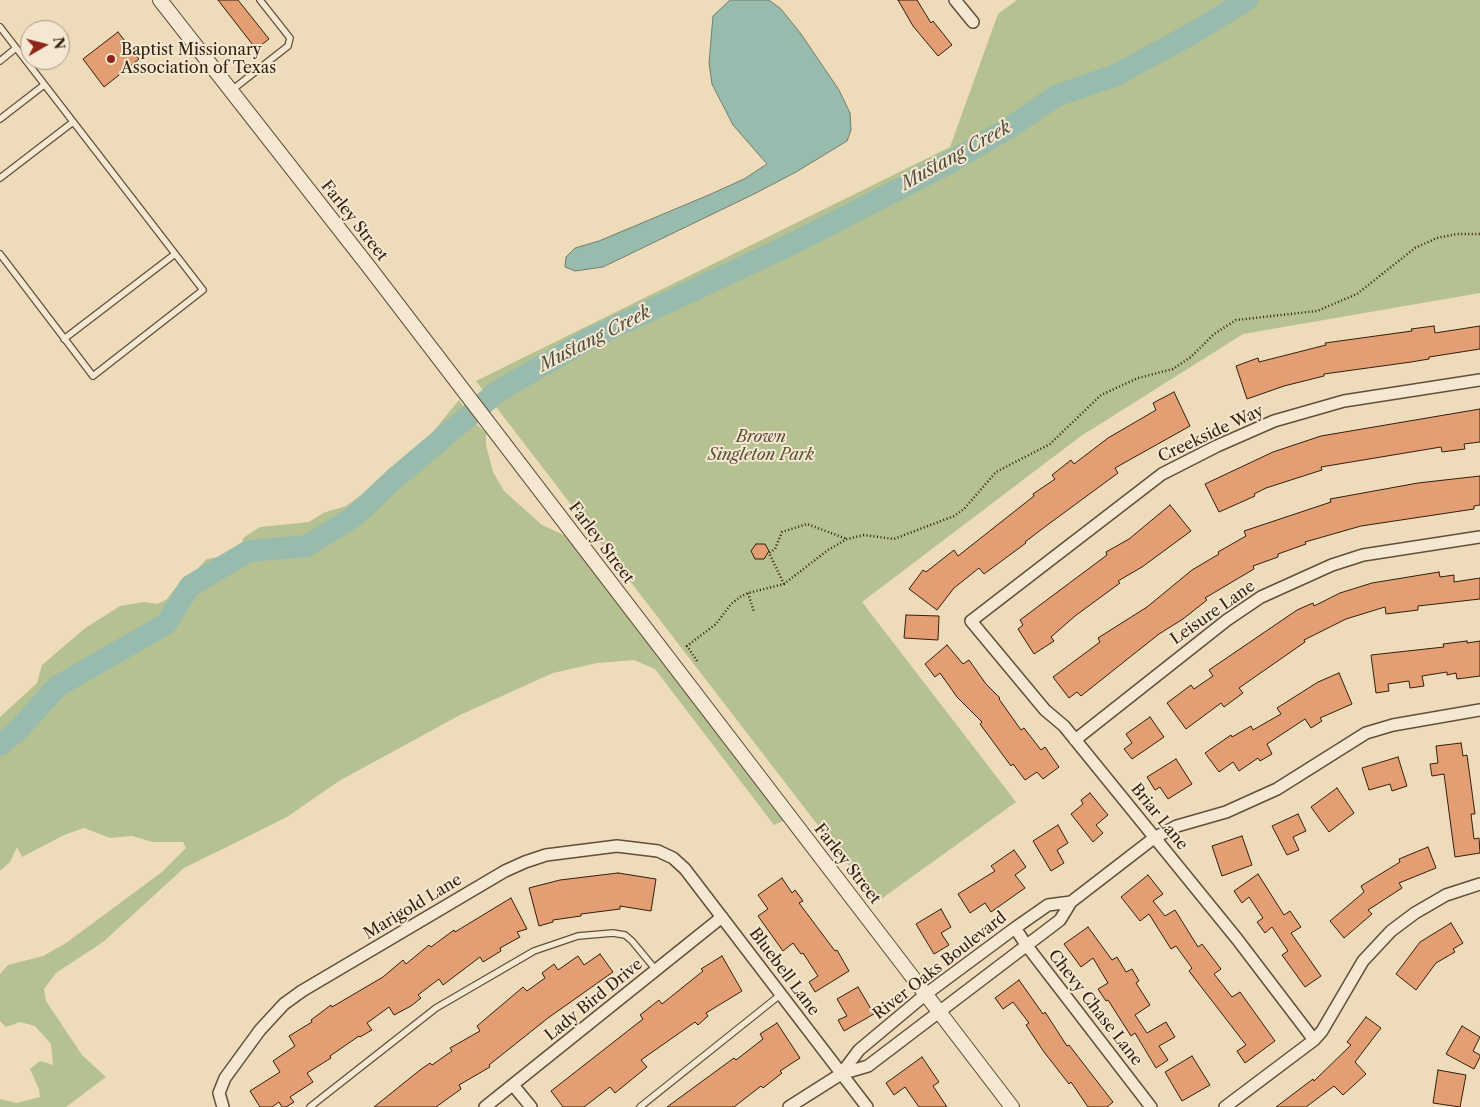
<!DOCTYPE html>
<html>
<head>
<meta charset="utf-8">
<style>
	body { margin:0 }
	#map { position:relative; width:1480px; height:1107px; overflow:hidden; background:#eedbb9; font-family:"Libre Caslon Text",serif }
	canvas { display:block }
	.north { position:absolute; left:20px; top:20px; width:50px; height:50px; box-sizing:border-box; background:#f4e8d2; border:1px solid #a79884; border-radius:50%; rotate:82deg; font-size:14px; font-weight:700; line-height:20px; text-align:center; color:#331f0f }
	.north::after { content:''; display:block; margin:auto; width:18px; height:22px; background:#8f2418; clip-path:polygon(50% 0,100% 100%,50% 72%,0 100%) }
</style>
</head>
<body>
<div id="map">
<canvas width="1480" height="1107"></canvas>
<div class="north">N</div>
</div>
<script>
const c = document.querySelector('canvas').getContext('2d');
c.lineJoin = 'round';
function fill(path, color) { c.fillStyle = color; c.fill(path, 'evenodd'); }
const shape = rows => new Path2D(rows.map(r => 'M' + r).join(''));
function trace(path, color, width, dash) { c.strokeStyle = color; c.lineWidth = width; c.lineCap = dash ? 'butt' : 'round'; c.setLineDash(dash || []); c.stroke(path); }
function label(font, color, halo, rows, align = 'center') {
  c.font = font + ' "Libre Caslon Text",serif'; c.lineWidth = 4; c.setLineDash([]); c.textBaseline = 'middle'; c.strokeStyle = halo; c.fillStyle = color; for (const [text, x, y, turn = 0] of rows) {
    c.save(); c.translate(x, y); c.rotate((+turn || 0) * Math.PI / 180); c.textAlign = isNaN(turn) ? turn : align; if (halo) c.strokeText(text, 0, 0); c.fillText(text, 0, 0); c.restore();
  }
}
const green = shape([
	[1017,0,1480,0,1480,293,1243,334,1081,436,862,602,1016,802,877,902,476,381,950,147,998,14],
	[459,400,471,419,486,433,486,445,493,472,504,491,542,525,568,537,781,813,783,821,774,825,655,669,634,660,597,663,553,673,460,715,339,781,287,817,184,868,103,942,56,973,44,989,46,1001,82,1055,106,1077,66,1107,0,1107,0,1099,17,1103,40,1097,39,1089,30,1069,40,1061,53,1065,51,1044,35,1026,20,1022,6,1027,0,1021,0,974,8,965,43,956,66,943,162,872,186,848,183,842,153,842,132,836,110,838,84,828,64,835,22,857,17,847,10,862,0,871,0,717,37,683,42,665,84,629,120,606,144,602,157,604,166,600,178,585,196,579,199,567,207,559,219,557,231,567,240,560,243,538,260,527,309,522,323,513,346,506,372,487,399,480,423,444]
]);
const water = shape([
	[730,0,769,0,781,9,801,34,839,90,850,113,851,130,847,141,796,172,756,193,603,267,575,271,565,267,566,257,575,248,599,241,711,194,744,179,767,164,733,125,712,84,709,63,713,16,730,0]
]);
const river = shape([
	[0,745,18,730,58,686,166,624,190,586,249,551,307,546,355,516,393,480,497,392,533,371,587,340,792,244,938,169,1012,126,1056,96,1116,75,1195,32,1247,0]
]);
const building = shape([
	[218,0,238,0,269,39,256,49,218,0],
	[898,0,917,0,931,23,933,21,952,45,938,56,913,26,898,0],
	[118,32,139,59,104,87,83,59,118,32],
	[1434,326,1435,333,1480,326,1480,349,1429,357,1429,359,1411,362,1324,374,1324,376,1284,386,1247,399,1236,366,1258,358,1259,362,1326,345,1325,343,1412,331,1411,329,1434,326],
	[1174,392,1190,426,1115,468,1118,473,1046,526,1025,542,1026,543,984,574,979,568,954,588,937,610,909,589,923,570,926,572,954,550,958,556,1034,496,1033,494,1055,479,1052,475,1071,460,1074,464,1108,438,1156,410,1153,403,1174,392],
	[1480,409,1480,442,1464,444,1465,449,1442,452,1441,447,1321,467,1322,470,1266,488,1254,494,1255,496,1219,512,1205,484,1273,452,1321,436,1480,409],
	[1480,476,1480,505,1474,506,1474,509,1361,526,1305,542,1306,544,1278,554,1278,557,1253,566,1254,569,1205,598,1207,600,1183,619,1159,634,1081,696,1077,692,1069,698,1053,677,1100,642,1098,638,1147,607,1192,570,1219,554,1218,552,1246,536,1244,531,1331,502,1330,499,1418,483,1480,476],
	[1170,505,1191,531,1142,567,1118,581,1120,583,1075,616,1051,637,1054,641,1034,654,1018,629,1023,625,1020,620,1107,555,1106,552,1129,539,1170,505],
	[756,544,765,544,769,551,764,559,755,559,751,551,756,544],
	[1439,572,1440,577,1454,575,1454,582,1480,578,1480,599,1418,606,1418,610,1386,614,1385,607,1346,619,1304,640,1305,642,1239,688,1243,693,1224,707,1221,703,1186,729,1167,703,1191,685,1194,689,1213,676,1209,670,1297,610,1313,603,1314,606,1340,593,1372,583,1439,572],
	[906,615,939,616,938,640,904,638,906,615],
	[1467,641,1467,643,1480,641,1480,676,1457,679,1456,673,1447,675,1447,672,1422,676,1424,686,1410,688,1409,681,1388,684,1389,691,1376,693,1371,655,1444,647,1443,644,1467,641],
	[947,645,963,664,969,660,986,684,1000,698,999,699,1021,730,1024,728,1041,750,1045,747,1059,767,1043,779,1037,772,1025,780,1013,764,1011,766,980,724,982,722,957,697,940,673,935,677,925,664,947,645],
	[1339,673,1352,704,1320,718,1322,721,1311,728,1305,719,1267,744,1272,754,1260,761,1258,758,1239,771,1233,762,1219,772,1205,753,1231,735,1232,737,1251,726,1253,730,1281,714,1277,708,1318,682,1339,673],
	[1150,717,1164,737,1132,759,1124,749,1132,743,1126,734,1150,717],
	[1461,743,1463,756,1467,755,1475,814,1471,814,1474,839,1479,838,1480,853,1455,857,1444,774,1432,776,1430,764,1438,763,1436,746,1461,743],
	[1398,757,1407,786,1392,791,1390,784,1369,790,1362,768,1398,757],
	[1176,759,1192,784,1168,799,1160,787,1155,790,1147,777,1176,759],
	[1337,788,1354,813,1329,832,1311,807,1337,788],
	[1090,793,1108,815,1096,825,1103,833,1093,842,1071,814,1083,804,1081,800,1090,793],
	[1298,814,1306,831,1293,837,1299,850,1287,855,1272,826,1298,814],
	[1058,825,1068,843,1057,850,1064,863,1051,871,1033,841,1058,825],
	[1242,836,1252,865,1222,876,1212,846,1242,836],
	[1428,847,1436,868,1399,883,1402,888,1368,910,1372,914,1344,938,1330,921,1364,892,1361,886,1400,862,1399,859,1428,847],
	[1014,850,1026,867,1015,875,1025,888,991,912,985,903,970,913,958,894,995,871,991,866,1014,850],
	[618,873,656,879,651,911,620,906,620,909,581,914,581,916,553,920,553,922,539,926,529,888,560,880,618,873],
	[1258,874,1284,915,1290,911,1301,927,1291,933,1321,976,1305,987,1282,955,1288,951,1272,927,1265,933,1257,922,1263,918,1249,897,1242,903,1234,891,1258,874],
	[1148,875,1163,894,1153,901,1165,916,1175,910,1198,947,1202,944,1221,969,1214,974,1232,997,1240,992,1275,1041,1245,1063,1237,1051,1246,1045,1189,971,1192,968,1176,946,1171,949,1149,914,1140,921,1121,897,1148,875],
	[782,878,792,893,795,890,803,901,799,903,835,951,837,950,849,971,815,992,809,982,818,976,803,953,801,954,793,943,783,951,758,916,768,909,758,895,782,878],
	[511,898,527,929,517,932,520,937,500,948,501,951,483,962,480,957,443,985,439,979,418,995,421,998,411,1006,394,1015,389,1007,367,1023,372,1030,360,1037,359,1036,330,1056,331,1058,307,1073,313,1082,290,1097,294,1102,286,1107,282,1107,279,1102,272,1107,260,1107,250,1091,280,1072,273,1061,295,1046,289,1036,312,1022,311,1020,331,1005,332,1007,383,977,403,960,406,964,429,945,431,947,454,930,455,932,511,898],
	[941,909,951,927,941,933,949,945,934,954,916,924,941,909],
	[1451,923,1463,943,1453,949,1455,952,1436,963,1416,990,1396,974,1420,942,1451,923],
	[1088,927,1112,960,1117,957,1126,972,1132,969,1139,981,1136,983,1150,1005,1135,1015,1147,1033,1166,1022,1175,1037,1159,1046,1168,1060,1156,1068,1135,1033,1131,1036,1108,1000,1106,1001,1098,989,1108,983,1093,958,1081,967,1064,944,1088,927],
	[600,954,613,972,548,1018,489,1065,490,1067,459,1085,461,1089,436,1107,374,1107,420,1070,430,1063,432,1065,452,1051,450,1048,480,1031,477,1026,523,987,527,991,545,978,542,973,554,964,558,970,578,956,584,965,600,954],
	[722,956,742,991,706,1013,708,1016,698,1025,695,1022,641,1060,647,1067,615,1093,610,1087,584,1107,563,1107,551,1091,643,1019,640,1015,659,1000,662,1004,703,971,701,969,722,956],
	[1019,980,1043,1014,1045,1012,1067,1046,1069,1045,1113,1102,1107,1107,1088,1107,1071,1082,1069,1084,1044,1052,1026,1025,1029,1023,1013,1002,1003,1009,995,998,1019,980],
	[858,987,874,1014,844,1031,838,1020,847,1016,837,999,858,987],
	[1366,1017,1381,1028,1355,1062,1366,1074,1343,1095,1334,1086,1306,1107,1276,1107,1313,1079,1314,1081,1351,1045,1347,1042,1366,1017],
	[777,1023,800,1058,780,1071,782,1073,763,1088,761,1086,734,1107,667,1107,734,1058,736,1060,763,1039,760,1034,777,1023],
	[1462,1026,1480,1037,1473,1051,1480,1055,1480,1057,1474,1069,1446,1054,1462,1026],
	[1192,1056,1210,1085,1182,1101,1165,1072,1192,1056],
	[922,1057,939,1082,933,1086,947,1107,919,1107,905,1087,894,1095,886,1083,922,1057],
	[1438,1070,1466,1075,1460,1107,1433,1103,1438,1070]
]);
const path = shape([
	[784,584,769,553,775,549,782,532,807,524,847,539],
	[748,593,754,612],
	[697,661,687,646,716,624,731,604,740,597,748,593,784,584,828,550,847,539,864,535,894,539,954,516,964,509,996,472,1050,444,1101,395,1138,378,1173,369,1191,357,1214,334,1236,320,1317,311,1357,294,1415,248,1437,238,1457,234,1480,234]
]);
const service = shape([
	[0,27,203,290,93,376,0,254],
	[0,61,16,48],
	[232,90,288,46,290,38,260,0],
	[0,119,44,85],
	[0,178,73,122],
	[64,339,175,254],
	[310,1107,436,1008,534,951,578,936,613,933,625,935,632,941,656,970],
	[640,1107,780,995]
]);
const minor = shape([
	[955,0,973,22],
	[1075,740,1227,620,1261,597,1332,565,1363,555,1480,537],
	[1015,928,1027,946,1151,1107],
	[1314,1040,1237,939,1064,726,1045,710,971,621,1162,474,1217,446,1274,421,1344,401,1480,380],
	[841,1074,868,1066,1060,920,1071,902,1154,838,1177,826,1226,812,1277,789,1366,733,1393,725,1480,710],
	[513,1085,531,1107],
	[223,1107,219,1093,225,1078,260,1030,284,1004,302,991,505,871,525,862,546,855,617,846,658,851,673,858,685,869,867,1107],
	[485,1107,722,917],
	[789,1107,841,1074,859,1050,926,994,1015,928,1048,905,1071,902],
	[1225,1107,1314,1040,1322,1031,1363,961,1391,931,1415,913,1446,895,1480,884]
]);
const tertiary = shape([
	[160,0,369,267,1012,1107]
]);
const markers = [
	[111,59,5,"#8f2418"]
];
const poiNames = [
	["Baptist Missionary",121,50],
	["Association of Texas",121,68]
];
const streetNames = [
	["Farley Street",354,221,52],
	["Creekside Way",1211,434,-25],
	["Farley Street",601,543,53],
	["Leisure Lane",1213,613,-35],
	["Briar Lane",1159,817,51],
	["Farley Street",847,864,52],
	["Marigold Lane",413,907,-31],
	["River Oaks Boulevard",940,966,-38],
	["Bluebell Lane",784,972,53],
	["Lady Bird Drive",594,1000,-39],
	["Chevy Chase Lane",1095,1008,52]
];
const parkNames = [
	["Brown",761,437],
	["Singleton Park",761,455]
];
const waterNames = [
	["Mustang Creek",956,156,-29],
	["Mustang Creek",595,339,-27]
];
fill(green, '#b5c191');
fill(water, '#99bbae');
trace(water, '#707d6e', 1);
trace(river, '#99bbae', 22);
fill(building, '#e49e74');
trace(building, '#331f0f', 1);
trace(service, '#624e3a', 8);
trace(minor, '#624e3a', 14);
trace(tertiary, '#624e3a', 16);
trace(path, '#331f0f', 2.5, [1, 2.5]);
trace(service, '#f4e8d2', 5.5);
trace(minor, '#f4e8d2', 11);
trace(tertiary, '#f4e8d2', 14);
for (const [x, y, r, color] of markers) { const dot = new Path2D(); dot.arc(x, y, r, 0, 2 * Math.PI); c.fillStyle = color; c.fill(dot); trace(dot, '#f4e8d2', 2); }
label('16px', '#331f0f', '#f4e8d2', poiNames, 'left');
label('16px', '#331f0f', '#f4e8d2', streetNames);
label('italic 16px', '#5a5036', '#f4e8d2', parkNames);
label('italic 18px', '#524e3f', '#f4e8d2', waterNames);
</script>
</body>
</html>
